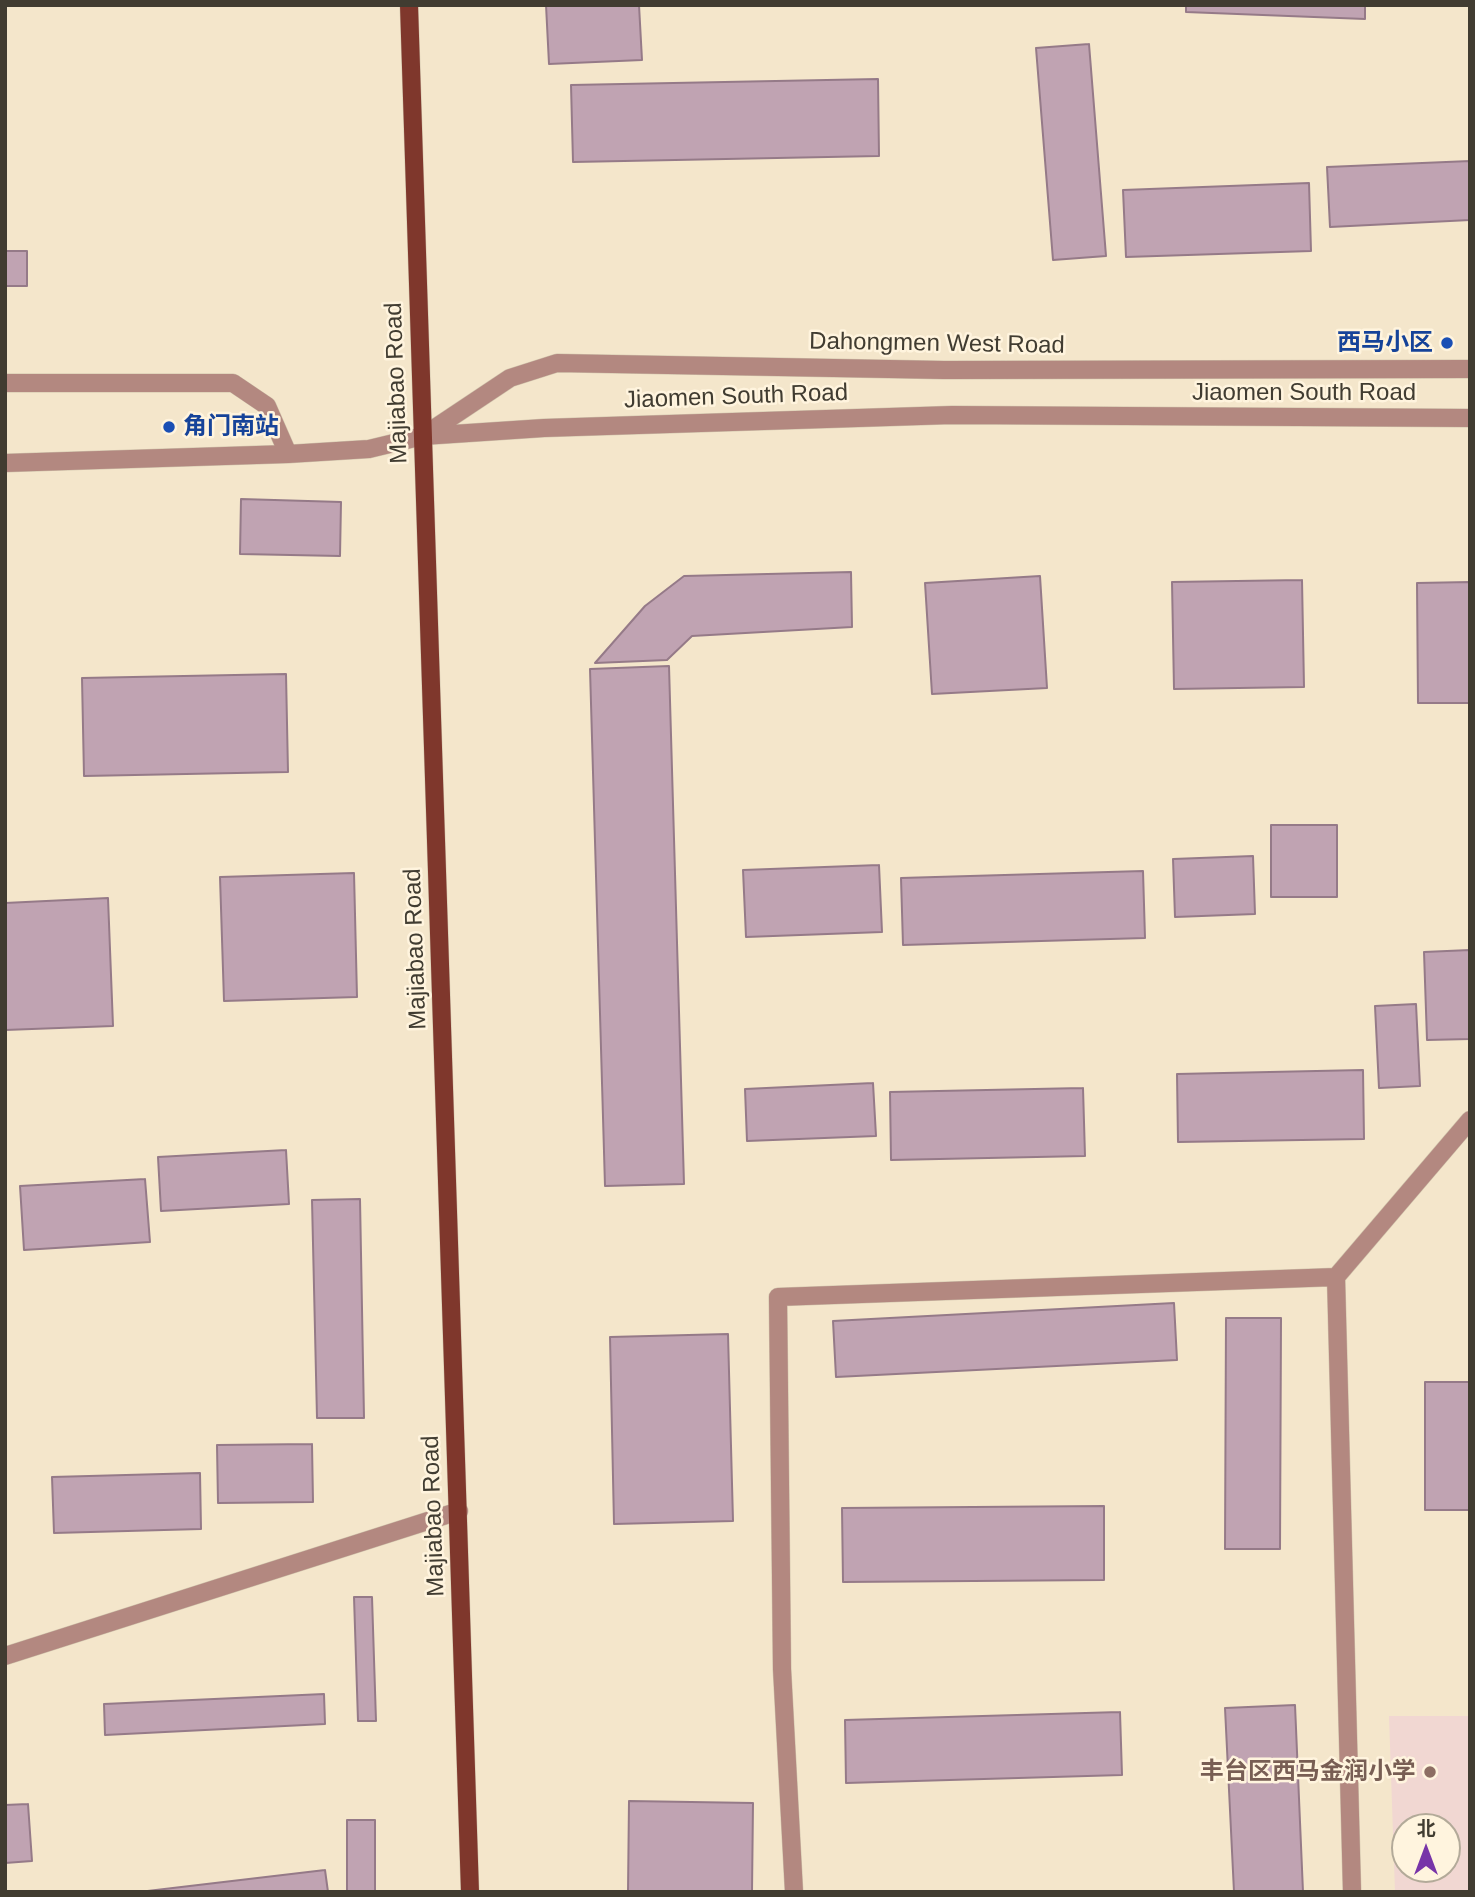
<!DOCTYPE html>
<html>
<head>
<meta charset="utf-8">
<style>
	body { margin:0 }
	#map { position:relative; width:1475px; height:1897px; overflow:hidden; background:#f4e6cb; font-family:Helvetica,"Noto Sans SC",sans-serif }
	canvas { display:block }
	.frame { position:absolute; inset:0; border:7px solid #413c31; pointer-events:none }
	.north { position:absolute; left:1391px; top:1813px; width:70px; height:70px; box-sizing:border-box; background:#fff4de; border:2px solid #b3aa99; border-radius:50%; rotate:0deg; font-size:19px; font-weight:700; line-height:28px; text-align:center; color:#413c31 }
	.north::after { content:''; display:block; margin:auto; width:24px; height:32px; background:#7834a8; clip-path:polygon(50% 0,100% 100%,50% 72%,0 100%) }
</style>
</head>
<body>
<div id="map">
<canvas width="1475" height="1897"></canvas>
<div class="frame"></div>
<div class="north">北</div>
</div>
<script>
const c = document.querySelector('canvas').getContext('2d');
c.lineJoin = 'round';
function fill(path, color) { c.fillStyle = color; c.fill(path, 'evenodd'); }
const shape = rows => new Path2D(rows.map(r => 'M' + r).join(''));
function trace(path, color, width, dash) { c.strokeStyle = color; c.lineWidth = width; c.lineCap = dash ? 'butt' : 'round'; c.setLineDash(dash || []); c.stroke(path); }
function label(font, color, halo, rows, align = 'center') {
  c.font = font + ' Helvetica,"Noto Sans SC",sans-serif'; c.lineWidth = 5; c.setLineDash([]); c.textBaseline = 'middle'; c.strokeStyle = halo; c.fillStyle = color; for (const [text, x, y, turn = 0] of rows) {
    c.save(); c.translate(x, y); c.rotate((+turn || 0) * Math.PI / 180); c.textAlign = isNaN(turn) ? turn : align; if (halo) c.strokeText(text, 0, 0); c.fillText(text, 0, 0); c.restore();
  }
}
const education = shape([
	[1389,1716,1470,1716,1470,1892,1395,1892],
	[1405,1827,1447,1827,1447,1869,1405,1869]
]);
const building = shape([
	[546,5,639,5,642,60,549,64,546,5],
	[1186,5,1365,5,1365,19,1186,12,1186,5],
	[1089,44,1106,256,1053,260,1036,48,1089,44],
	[878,79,879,156,573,162,571,85,878,79],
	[1470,161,1470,220,1330,227,1327,167,1470,161],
	[1309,183,1311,251,1126,257,1123,190,1309,183],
	[5,251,27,251,27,286,5,286,5,251],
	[241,499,341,502,340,556,240,554,241,499],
	[851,572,852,627,692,636,667,660,595,663,645,606,684,576,851,572],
	[1040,576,1047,688,932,694,925,583,1040,576],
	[1302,580,1304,687,1174,689,1172,582,1302,580],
	[1470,582,1470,703,1418,703,1417,583,1470,582],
	[669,666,684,1184,605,1186,590,669,669,666],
	[286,674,288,772,84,776,82,678,286,674],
	[1271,825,1337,825,1337,897,1271,897,1271,825],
	[1253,856,1255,914,1175,917,1173,859,1253,856],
	[879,865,882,932,746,937,743,870,879,865],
	[1143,871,1145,938,903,945,901,878,1143,871],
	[354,873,357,997,224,1001,220,877,354,873],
	[108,898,113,1026,5,1030,5,903,108,898],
	[1470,950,1470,1039,1427,1040,1424,952,1470,950],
	[1416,1004,1420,1086,1379,1088,1375,1006,1416,1004],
	[1363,1070,1364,1139,1178,1142,1177,1074,1363,1070],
	[873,1083,876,1136,747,1141,745,1089,873,1083],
	[1083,1088,1085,1156,891,1160,890,1092,1083,1088],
	[286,1150,289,1204,161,1211,158,1157,286,1150],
	[145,1179,150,1242,24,1250,20,1186,145,1179],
	[360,1199,364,1418,317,1418,312,1200,360,1199],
	[1174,1303,1177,1360,836,1377,833,1321,1174,1303],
	[1226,1318,1281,1318,1280,1549,1225,1549,1226,1318],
	[728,1334,733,1521,614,1524,610,1337,728,1334],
	[1425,1382,1470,1382,1470,1510,1425,1510,1425,1382],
	[312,1444,313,1502,218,1503,217,1445,312,1444],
	[200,1473,201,1529,54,1533,52,1477,200,1473],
	[1104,1506,1104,1580,843,1582,842,1508,1104,1506],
	[354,1597,372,1597,376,1721,358,1721,354,1597],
	[324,1694,325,1724,105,1735,104,1704,324,1694],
	[1295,1705,1303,1892,1234,1892,1225,1708,1295,1705],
	[1120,1712,1122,1775,846,1783,845,1720,1120,1712],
	[629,1801,753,1803,752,1892,628,1892,629,1801],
	[28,1804,32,1861,5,1863,5,1805,28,1804],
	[347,1820,375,1820,375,1892,347,1892,347,1820],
	[325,1870,328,1892,139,1892,325,1870]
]);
const minor = shape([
	[5,383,233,383,267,406,288,454],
	[426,434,510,378,557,363,944,370,1470,369],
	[5,463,288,454,369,449,423,436,544,428,952,415,1470,418],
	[1336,1277,1352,1892],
	[5,1656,459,1511],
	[794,1892,782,1669,778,1297,1336,1277,1470,1120]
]);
const major = shape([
	[409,5,470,1892]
]);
const markers = [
	[1447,343,7,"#1a4fb4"],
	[169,427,7,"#1a4fb4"],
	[1430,1772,7,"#8d6e63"]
];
const transitNames = [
	["西马小区",1433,343],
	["角门南站",183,427,"left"]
];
const streetNames = [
	["Dahongmen West Road",937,344,1],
	["Majiabao Road",397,383,-92],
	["Jiaomen South Road",1304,393],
	["Jiaomen South Road",736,397,-2],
	["Majiabao Road",416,949,-92],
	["Majiabao Road",434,1516,-92]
];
const educationNames = [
	["丰台区西马金润小学",1416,1772]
];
fill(education, '#f1d7d2');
fill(building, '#c0a3b2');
trace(building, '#957a88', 2);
trace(minor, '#d0c4ac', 19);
trace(major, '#d0c4ac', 19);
trace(minor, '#b38880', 18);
trace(major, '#7f372c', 18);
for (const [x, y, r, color] of markers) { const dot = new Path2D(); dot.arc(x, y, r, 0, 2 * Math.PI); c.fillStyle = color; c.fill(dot); trace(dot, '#fff4de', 2.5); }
label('bold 24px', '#164399', '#fff4de', transitNames, 'right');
label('24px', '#413c31', '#fff4de', streetNames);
label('bold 24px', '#785e54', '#fff4de', educationNames, 'right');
</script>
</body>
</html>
